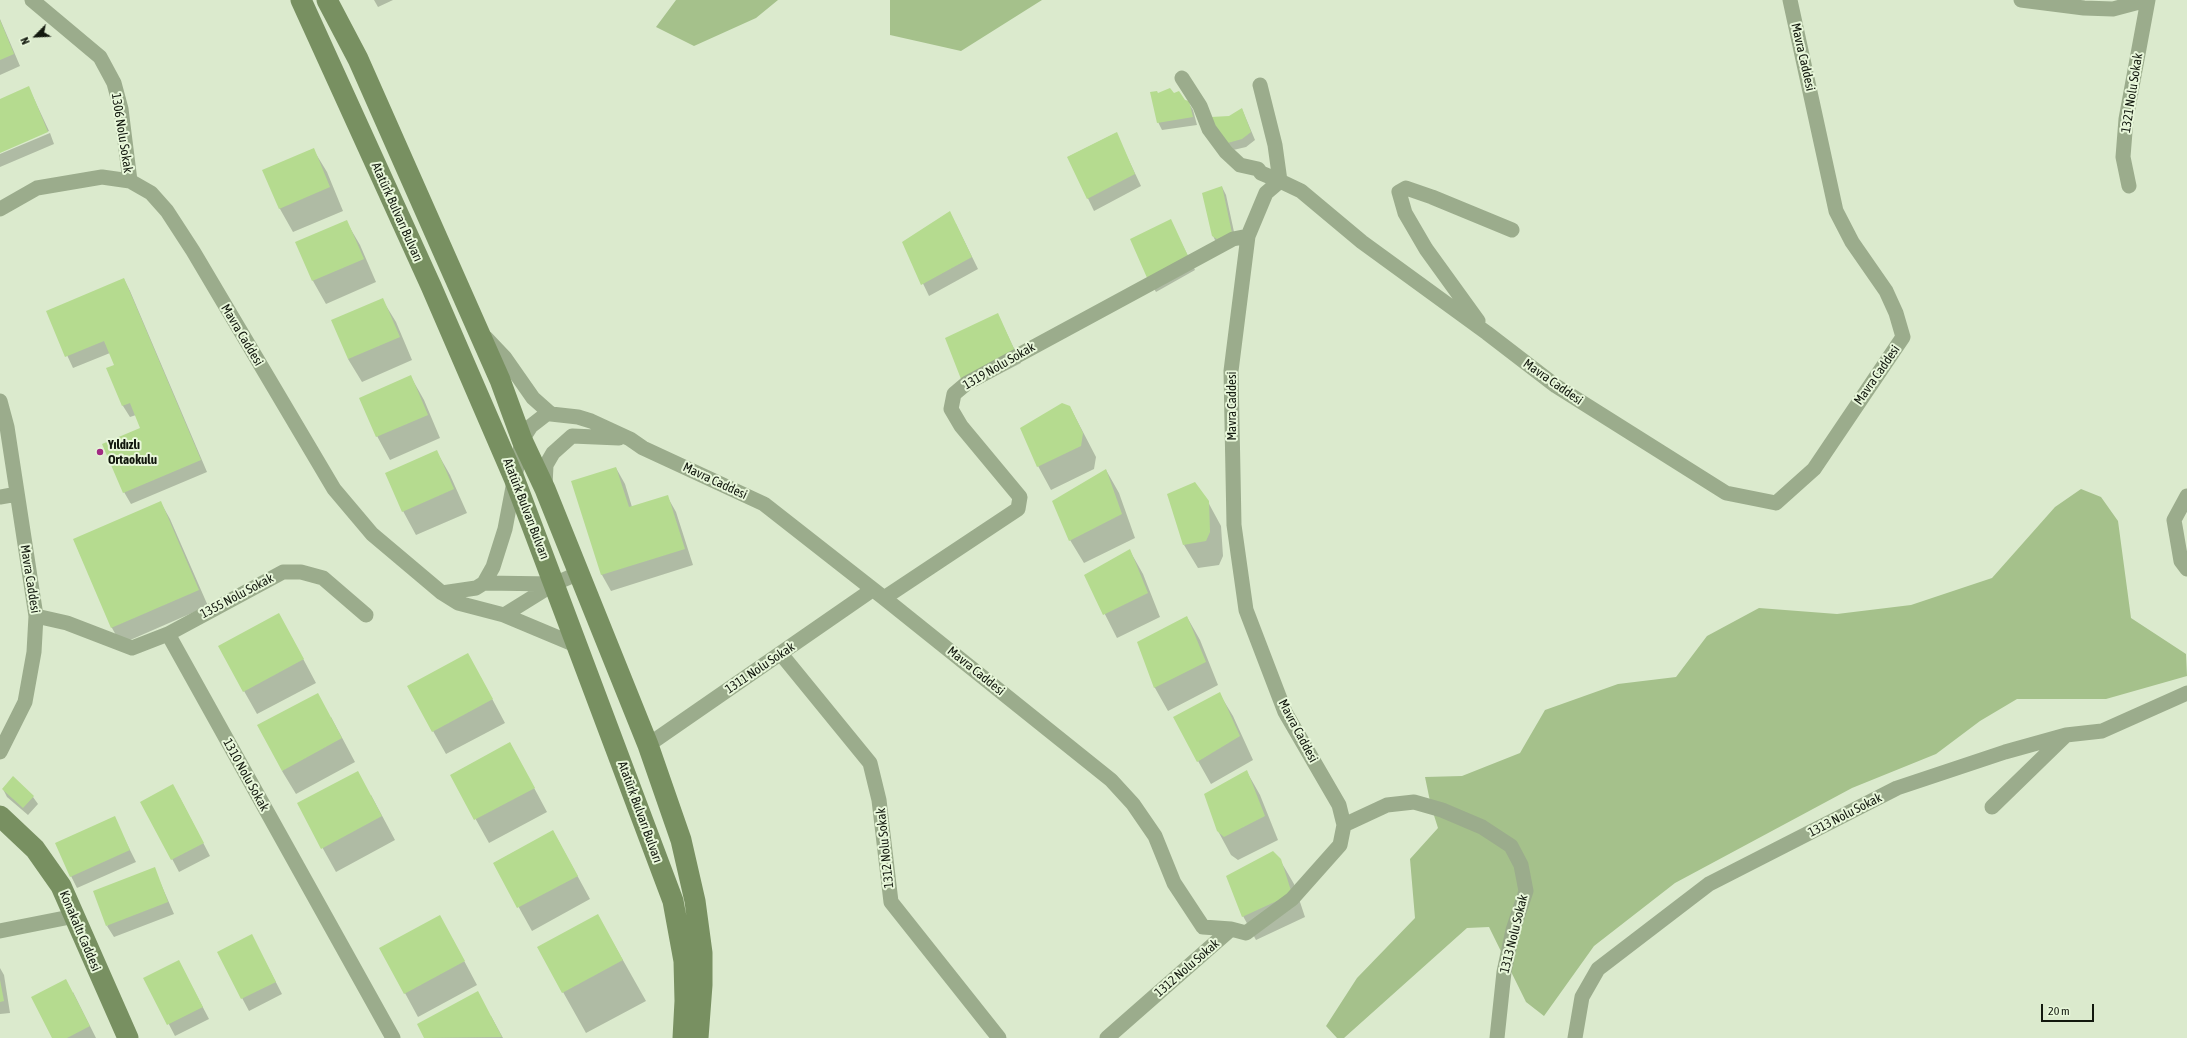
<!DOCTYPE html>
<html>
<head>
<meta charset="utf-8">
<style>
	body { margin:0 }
	#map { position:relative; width:2187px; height:1038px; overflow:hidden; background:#dbeacd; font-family:"Asap Condensed",sans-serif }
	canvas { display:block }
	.north { position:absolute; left:16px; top:16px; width:40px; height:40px; -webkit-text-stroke:3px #e8f7da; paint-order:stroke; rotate:246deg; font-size:11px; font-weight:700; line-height:16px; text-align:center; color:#12180e }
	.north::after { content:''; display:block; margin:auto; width:14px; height:18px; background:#12180e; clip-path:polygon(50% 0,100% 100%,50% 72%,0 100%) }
	.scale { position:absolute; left:2041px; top:1004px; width:53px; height:18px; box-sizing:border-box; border:2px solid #12180e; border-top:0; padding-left:5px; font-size:12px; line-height:14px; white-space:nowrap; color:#12180e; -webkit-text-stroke:3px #e8f7da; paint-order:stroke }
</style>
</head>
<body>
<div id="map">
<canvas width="2187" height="1038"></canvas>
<div class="north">N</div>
<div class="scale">20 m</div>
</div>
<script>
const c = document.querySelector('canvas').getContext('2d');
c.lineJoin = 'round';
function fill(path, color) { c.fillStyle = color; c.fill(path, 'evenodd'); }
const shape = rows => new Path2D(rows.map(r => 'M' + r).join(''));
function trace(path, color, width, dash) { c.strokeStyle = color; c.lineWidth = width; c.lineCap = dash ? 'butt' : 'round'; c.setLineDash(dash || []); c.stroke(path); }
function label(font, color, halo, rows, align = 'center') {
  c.font = font + ' "Asap Condensed",sans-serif'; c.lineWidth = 4; c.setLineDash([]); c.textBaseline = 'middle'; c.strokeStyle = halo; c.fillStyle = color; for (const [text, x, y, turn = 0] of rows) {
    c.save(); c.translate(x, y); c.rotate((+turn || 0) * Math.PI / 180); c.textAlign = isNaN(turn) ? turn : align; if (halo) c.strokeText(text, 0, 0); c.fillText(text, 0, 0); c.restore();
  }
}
const green = shape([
	[676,0,778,0,756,18,694,46,656,27],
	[890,0,1042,0,961,51,890,35],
	[2081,489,2101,497,2118,521,2131,618,2186,654,2187,676,2106,699,2017,699,1980,721,1936,754,1852,788,1675,883,1594,946,1544,1016,1526,1002,1489,927,1467,928,1344,1038,1337,1038,1326,1026,1357,978,1415,918,1410,859,1438,828,1431,806,1425,777,1462,776,1520,753,1545,710,1618,684,1676,677,1707,636,1759,608,1837,614,1911,605,1992,578,2055,507]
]);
const shadow = shape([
	[374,0,393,0,378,7],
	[0,19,20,66,0,75],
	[29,88,49,131,0,151,0,100],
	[1158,94,1174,94,1188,102,1193,110,1197,125,1162,130,1158,122],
	[1242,109,1255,140,1246,147,1229,151,1221,140,1229,117],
	[50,133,54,144,0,167,0,154],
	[1116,133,1141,186,1094,211,1068,157],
	[313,149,327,172,343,211,293,232,280,209,263,171],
	[1222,187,1226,195,1236,241,1217,244,1213,236],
	[1170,220,1195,270,1156,292,1149,280],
	[346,221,360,245,376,282,326,304,313,281,296,243],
	[956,224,978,269,929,296,903,242],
	[124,279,130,291,207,472,131,504,124,492,142,428,136,415,130,417,123,406,115,365,110,353,73,368,47,312],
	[382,299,396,322,412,360,362,382,348,359],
	[998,315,1021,363,969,390],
	[411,377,424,400,440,438,390,460,377,436],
	[1070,407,1096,457,1094,469,1051,490,1038,466],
	[437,452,450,475,467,513,416,535,403,511],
	[616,468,625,484,632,507,667,496,676,512,693,565,611,591,602,575,573,481],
	[1106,470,1119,493,1135,538,1084,563,1070,540],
	[1208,502,1221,526,1223,556,1219,565,1198,568,1184,545],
	[161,503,170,519,208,606,121,644,112,628,74,540],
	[1130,551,1143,574,1160,617,1117,638,1085,575],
	[1187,617,1200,640,1218,685,1168,711,1155,688,1138,643],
	[292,638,316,683,257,714,244,691],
	[481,678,505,723,446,754,433,731],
	[1219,693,1233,716,1253,760,1211,784,1198,761],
	[331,717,355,762,296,794,282,771],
	[510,743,547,812,489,843,451,775],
	[1247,772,1260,795,1278,840,1238,860,1231,855,1218,831],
	[3,789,33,797,38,804,28,815,7,797],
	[371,795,395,840,336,872,298,804],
	[180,798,210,856,179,872,142,802],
	[114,818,136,862,77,888,71,876],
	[553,831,590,899,532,931,494,863],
	[1280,860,1294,884,1305,917,1256,940,1243,916],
	[154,868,174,914,114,937,107,926],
	[598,916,646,1001,586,1033,563,992],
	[252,936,282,994,249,1011,218,953],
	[453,940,477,985,418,1017,381,949],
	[0,968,4,975,10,1013,0,1014],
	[185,973,209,1019,175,1036,145,978],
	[73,992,96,1038,53,1038],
	[491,1016,503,1038,426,1038,418,1024]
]);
const building = shape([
	[0,20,14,54,0,60],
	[29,86,48,132,0,153,0,99],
	[1170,88,1174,93,1179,91,1185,100,1189,101,1193,117,1157,123,1150,92,1157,91,1158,93],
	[1242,108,1251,132,1242,139,1224,144,1211,117,1229,116],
	[1117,132,1135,174,1087,199,1067,157],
	[314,148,330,187,279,209,262,170],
	[1222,186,1232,233,1217,239,1212,236,1202,193],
	[950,211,972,257,921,285,902,242],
	[1171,219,1189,258,1148,280,1130,239],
	[347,220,364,259,312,281,295,242],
	[124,278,201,460,123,493,102,444,140,428,130,403,122,406,106,368,114,365,104,341,65,357,46,311],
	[383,298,400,337,348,359,331,320],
	[998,313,1015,351,961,379,945,338],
	[411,375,428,415,376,437,359,398],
	[1062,403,1070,406,1083,433,1081,446,1037,467,1020,428],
	[437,450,454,489,402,512,385,473],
	[616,467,629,507,668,495,685,549,601,575,571,481],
	[1106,469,1122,514,1069,541,1052,501],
	[1195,482,1209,501,1210,532,1206,541,1183,545,1167,494],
	[161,501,199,590,111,628,73,539],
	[1130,549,1148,593,1103,615,1084,575],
	[279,613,304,659,243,692,218,646],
	[1187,616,1206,662,1154,688,1137,642],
	[468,653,493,699,432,732,407,686],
	[1220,692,1240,736,1197,762,1173,717],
	[318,693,342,738,282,771,257,725],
	[510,742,535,788,474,820,450,775],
	[1247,770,1265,816,1224,837,1217,831,1204,794],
	[358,771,382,816,321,849,297,803],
	[13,776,34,796,23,808,2,789],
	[173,784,204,843,171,860,140,802],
	[115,816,130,850,70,877,55,843],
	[553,830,578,876,517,908,493,863],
	[1273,851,1281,859,1292,894,1242,917,1226,876],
	[155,867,168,902,106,926,93,891],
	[598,914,623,960,562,993,537,947],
	[440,915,465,961,404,994,379,948],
	[252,934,276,982,241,999,217,952],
	[179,960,203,1007,167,1025,143,978],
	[66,979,90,1026,67,1038,52,1038,31,997],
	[0,980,4,1001,0,1002],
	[478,991,502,1037,424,1038,417,1024]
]);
const street = shape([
	[32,0,100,57,114,83,121,109,130,181],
	[2021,0,2084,8,2113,9,2147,0],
	[1182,78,1200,106,1209,129,1226,152,1240,165,1258,169,1261,173,1280,181,1275,145,1260,85],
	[2129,186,2123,157,2126,119,2148,0],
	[0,209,37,188,102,177,130,181,151,193,167,211,193,251,334,489,372,534,442,593,458,603,504,615,578,646],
	[1478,321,1426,249,1405,213,1399,192,1406,188,1432,197,1512,230],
	[486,338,505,358,533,398,551,414],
	[0,401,7,427,36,616,34,652,25,702,0,752],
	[545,486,546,465,553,453,572,436,619,438],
	[2187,496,2174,520,2181,561,2187,569],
	[0,497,17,494],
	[484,583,554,584],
	[442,593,476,588,484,583,493,567,505,529,522,440,531,426,549,412,551,414,578,417,591,421,630,439,643,448,764,504,884,598,1111,780,1133,804,1155,836,1174,883,1203,927,1231,929,1246,933,1292,899,1340,845,1344,825,1339,805,1285,712,1246,610,1234,525,1231,371,1248,236,1266,193,1280,181,1301,191,1362,242,1487,333,1556,386,1726,493,1776,503,1814,469,1903,337,1896,313,1886,291,1852,242,1836,211,1790,0],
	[884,598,1018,509,1020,497,961,426,951,409,954,394,967,383,1233,239,1248,236],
	[504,615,554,584,579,573],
	[36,616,67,623,132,648,168,634,393,1038],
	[168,634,283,572,301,572,323,578,366,615],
	[781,654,870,763,879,800,891,902,999,1038],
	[648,745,872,590],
	[1992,807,2065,736],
	[1344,825,1387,805,1414,802,1442,810,1482,827,1511,846,1521,865,1526,891,1513,930,1504,972,1497,1038],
	[0,931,75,916],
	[1107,1038,1231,929],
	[1575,1038,1582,997,1598,969,1709,884,1897,788,2005,752,2066,735,2102,731,2187,693]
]);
const secondary = shape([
	[301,0,431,286,514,478,673,901,684,961,685,1001,683,1038],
	[327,0,358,59,500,380,522,440,545,489,648,745,681,840,695,901,702,953,702,985,698,1038],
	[0,816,35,849,61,886,128,1038]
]);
const markers = [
	[100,452,4,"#a12a83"]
];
const streetNames = [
	["Mavra Caddesi",1803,57,77],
	["1321 Nolu Sokak",2132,93,-81],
	["1306 Nolu Sokak",122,133,81],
	["Atatürk Bulvarı Bulvarı",397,212,66],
	["Mavra Caddesi",242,335,59],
	["1319 Nolu Sokak",999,366,-30],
	["Mavra Caddesi",1877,375,-55],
	["Mavra Caddesi",1553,382,35],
	["Mavra Caddesi",1232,406,-90],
	["Mavra Caddesi",715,481,25],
	["Atatürk Bulvarı Bulvarı",526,509,69],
	["Mavra Caddesi",30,579,81],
	["1355 Nolu Sokak",237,596,-28],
	["1311 Nolu Sokak",760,668,-34],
	["Mavra Caddesi",976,671,39],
	["Mavra Caddesi",1298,731,62],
	["1310 Nolu Sokak",246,775,61],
	["Atatürk Bulvarı Bulvarı",640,812,70],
	["1313 Nolu Sokak",1845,815,-27],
	["1312 Nolu Sokak",885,848,-96],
	["Konakaltı Caddesi",80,931,67],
	["1313 Nolu Sokak",1514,934,-76],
	["1312 Nolu Sokak",1187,968,-41]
];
const poiNames = [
	["Yıldızlı",108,445],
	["Ortaokulu",108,460]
];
fill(green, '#a5c18b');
fill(shadow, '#0003');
fill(building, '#b5db8f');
trace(street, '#9bac8c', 15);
trace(secondary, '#789061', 21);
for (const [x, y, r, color] of markers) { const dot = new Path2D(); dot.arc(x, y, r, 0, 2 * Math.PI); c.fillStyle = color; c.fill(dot); trace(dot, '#e8f7da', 1.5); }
label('13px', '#12180e', '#e8f7da', streetNames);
label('bold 13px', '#12180e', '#e8f7da', poiNames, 'left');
</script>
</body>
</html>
